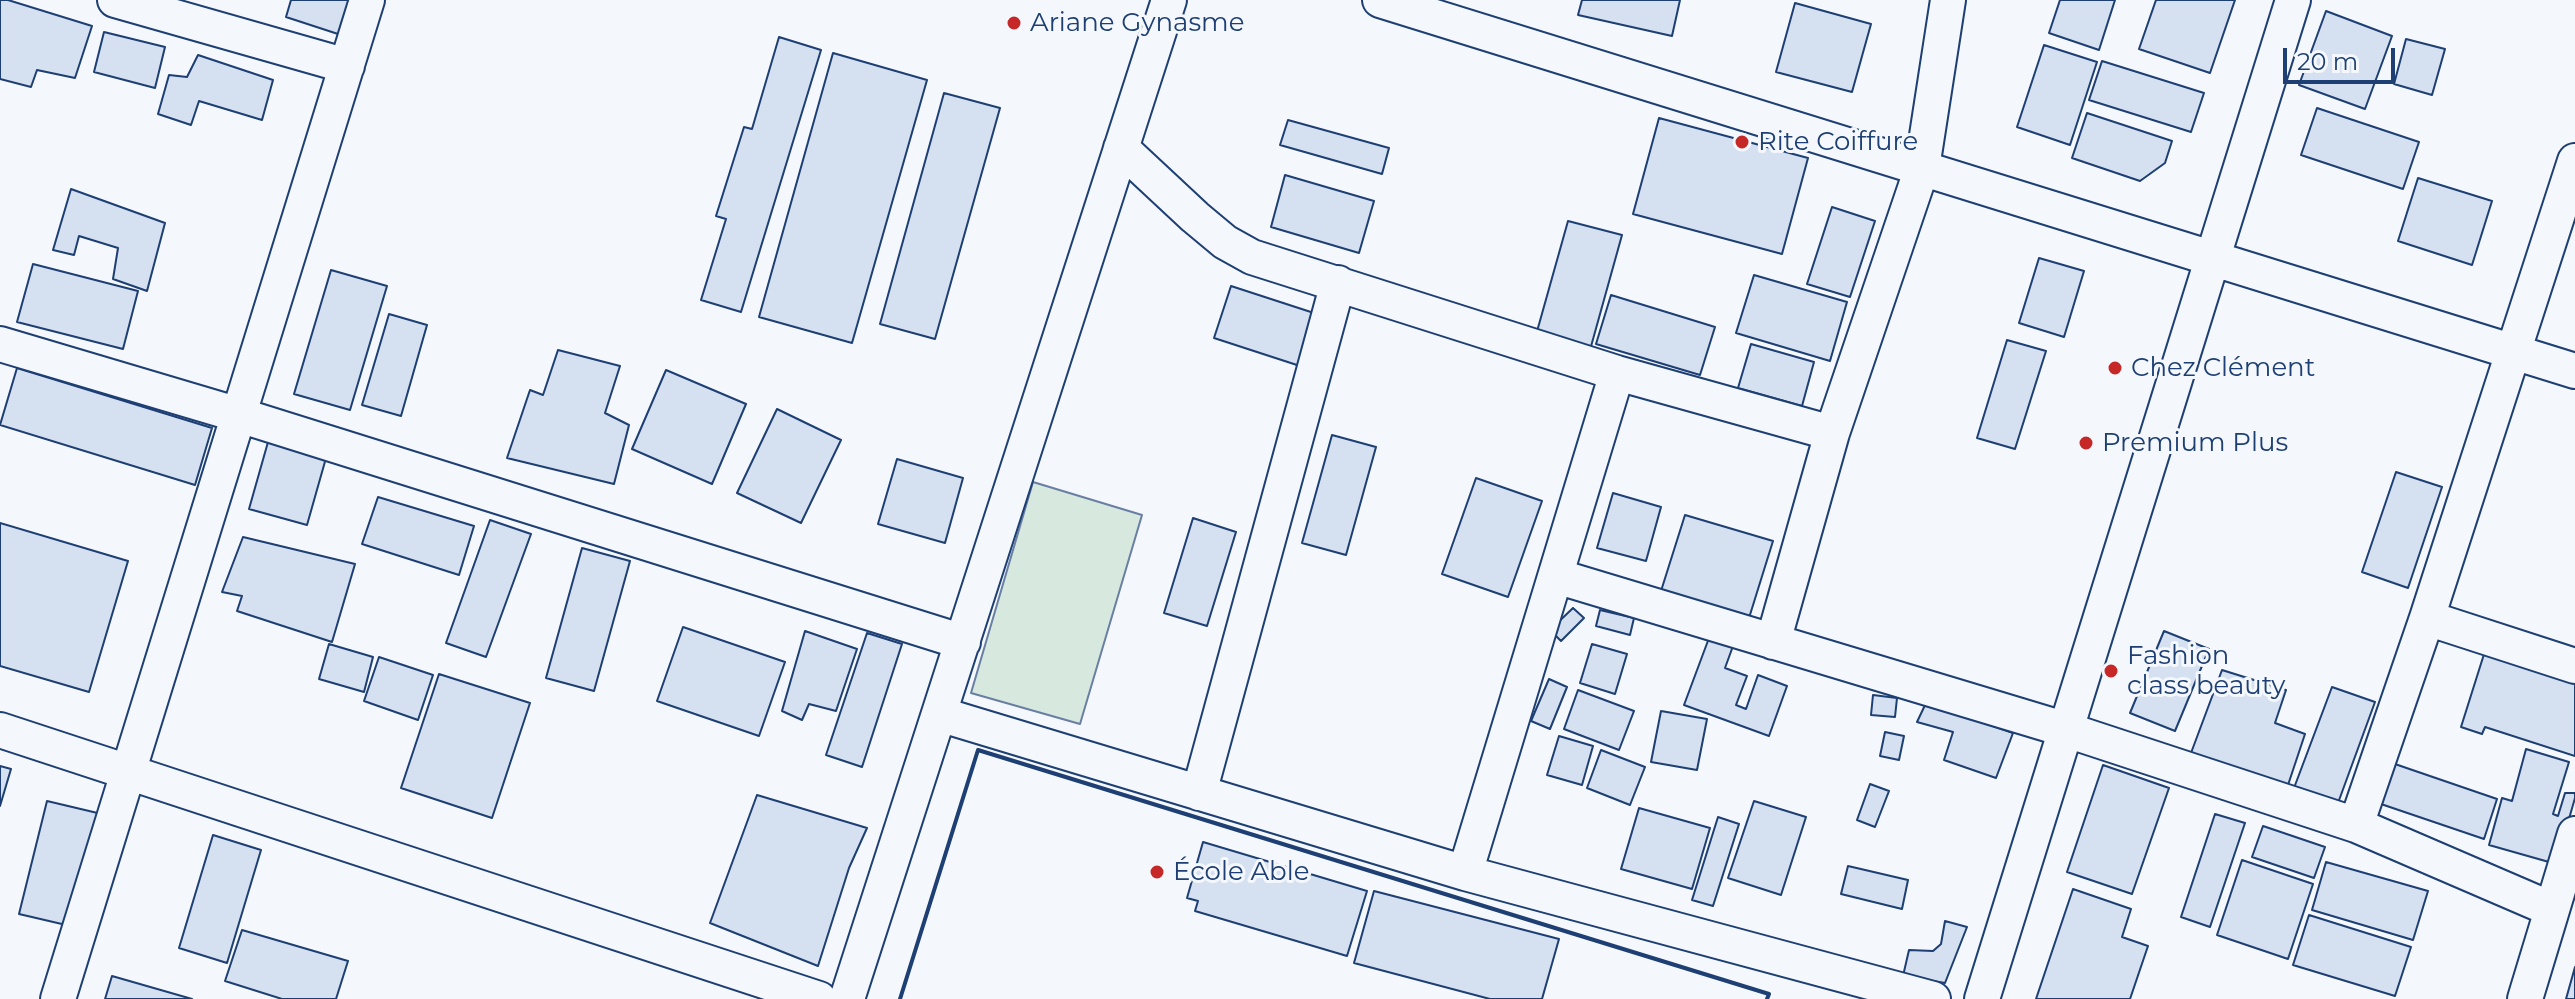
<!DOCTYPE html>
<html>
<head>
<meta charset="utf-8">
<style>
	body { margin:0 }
	#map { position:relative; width:2575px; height:999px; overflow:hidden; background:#f4f7fb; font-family:Montserrat,sans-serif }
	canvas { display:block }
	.scale { position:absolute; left:2283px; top:48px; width:112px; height:36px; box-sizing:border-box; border:4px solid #1d3f73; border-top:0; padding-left:10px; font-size:24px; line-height:28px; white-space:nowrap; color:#1d3f73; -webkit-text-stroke:6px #f4f7fb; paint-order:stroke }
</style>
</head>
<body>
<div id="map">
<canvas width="2575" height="999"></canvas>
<div class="scale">20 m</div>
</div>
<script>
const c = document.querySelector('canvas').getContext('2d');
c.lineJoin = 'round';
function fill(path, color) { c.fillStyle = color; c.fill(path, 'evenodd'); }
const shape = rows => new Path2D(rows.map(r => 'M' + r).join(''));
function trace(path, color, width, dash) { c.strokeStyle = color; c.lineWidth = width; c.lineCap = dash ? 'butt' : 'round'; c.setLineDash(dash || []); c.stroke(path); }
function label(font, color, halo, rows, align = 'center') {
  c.font = font + ' Montserrat,sans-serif'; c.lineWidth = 6; c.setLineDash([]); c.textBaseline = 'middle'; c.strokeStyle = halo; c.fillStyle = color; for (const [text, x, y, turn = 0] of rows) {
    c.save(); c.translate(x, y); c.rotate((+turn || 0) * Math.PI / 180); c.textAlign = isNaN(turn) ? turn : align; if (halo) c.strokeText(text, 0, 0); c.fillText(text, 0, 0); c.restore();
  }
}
const green = shape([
	[1033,482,1142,515,1080,724,971,693,1033,482]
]);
const building = shape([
	[0,0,8,0,92,26,75,78,37,70,31,87,0,79,0,0],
	[291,0,349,0,338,34,286,17,291,0],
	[1582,0,1680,0,1672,36,1578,15,1582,0],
	[2060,0,2115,0,2099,50,2049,33,2060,0],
	[2156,0,2235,0,2210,73,2139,49,2156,0],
	[1795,3,1871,24,1852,92,1776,72,1795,3],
	[2326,11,2392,36,2365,109,2299,85,2326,11],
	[104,32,165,47,155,88,94,72,104,32],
	[779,37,821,50,741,312,701,300,726,219,716,216,744,127,752,129,779,37],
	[2406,39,2445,49,2432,95,2394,84,2406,39],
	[2044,45,2097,62,2070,145,2017,127,2044,45],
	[833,53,927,80,852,343,759,317,833,53],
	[198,55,273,80,262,120,199,101,191,125,158,114,169,75,187,77,198,55],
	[2102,61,2204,93,2191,132,2089,100,2102,61],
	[944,93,1000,108,935,339,880,324,944,93],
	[2317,108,2419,142,2403,189,2301,155,2317,108],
	[2087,113,2172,141,2165,163,2140,181,2072,158,2087,113],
	[1659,118,1808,158,1782,254,1633,214,1659,118],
	[1288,120,1389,148,1382,174,1280,145,1288,120],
	[1285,175,1374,201,1359,253,1271,227,1285,175],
	[2418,178,2492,201,2472,265,2398,241,2418,178],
	[71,189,165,223,147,291,113,279,118,248,79,236,74,255,53,250,71,189],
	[1832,207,1875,221,1850,297,1807,284,1832,207],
	[1568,221,1622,235,1590,350,1536,335,1568,221],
	[2039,258,2084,271,2064,337,2019,323,2039,258],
	[33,264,138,291,123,349,17,322,33,264],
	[331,270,387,286,350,410,294,394,331,270],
	[1754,275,1847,302,1830,361,1736,333,1754,275],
	[1231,286,1317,314,1300,366,1214,338,1231,286],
	[1611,295,1715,327,1700,375,1596,344,1611,295],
	[389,314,427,325,401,416,362,405,389,314],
	[2007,340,2046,351,2015,449,1977,438,2007,340],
	[1751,344,1814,362,1802,406,1738,388,1751,344],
	[558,350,620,366,605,413,629,425,614,484,507,458,530,390,543,395,558,350],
	[17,368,212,428,195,485,0,425,17,368],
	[666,370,746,404,712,484,632,449,666,370],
	[777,409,841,440,801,523,737,493,777,409],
	[1332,435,1376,447,1346,555,1302,543,1332,435],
	[268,442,326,458,307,525,249,509,268,442],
	[897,459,963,478,945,543,878,524,897,459],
	[2396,472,2442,487,2408,588,2362,572,2396,472],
	[1476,478,1542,501,1508,597,1442,574,1476,478],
	[1613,493,1661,507,1646,561,1597,548,1613,493],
	[378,497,474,526,459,575,362,544,378,497],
	[1685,515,1773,541,1749,618,1661,591,1685,515],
	[1193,518,1236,532,1207,626,1164,613,1193,518],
	[490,520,531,534,486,657,446,643,490,520],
	[0,523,128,561,89,692,0,666,0,523],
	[243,537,355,564,332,642,237,611,242,596,222,592,243,537],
	[582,548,630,561,594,691,546,678,582,548],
	[1573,608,1584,618,1561,641,1550,630,1573,608],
	[1600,610,1634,618,1630,635,1596,626,1600,610],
	[683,627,785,662,759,736,657,701,683,627],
	[805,631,857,649,836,711,809,704,802,720,782,711,805,631],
	[2164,631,2209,649,2175,731,2130,713,2164,631],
	[867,633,902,644,862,767,826,755,867,633],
	[1709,638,1733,646,1725,668,1747,676,1736,705,1746,709,1758,675,1787,686,1769,736,1684,705,1709,638],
	[329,644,373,657,364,692,319,679,329,644],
	[1592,644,1627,654,1615,694,1580,683,1592,644],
	[2485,651,2507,661,2575,683,2575,756,2485,727,2482,734,2461,727,2485,651],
	[379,657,433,675,418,720,364,701,379,657],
	[2222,670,2286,690,2275,723,2305,734,2288,785,2191,753,2222,670],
	[439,674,530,703,492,818,401,788,439,674],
	[1549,679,1567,687,1550,729,1531,721,1549,679],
	[2332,687,2375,702,2338,803,2294,788,2332,687],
	[1578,690,1634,711,1619,750,1564,729,1578,690],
	[1873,695,1897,698,1895,717,1871,715,1873,695],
	[1926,703,2013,733,1996,778,1944,760,1953,732,1917,722,1926,703],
	[1661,711,1707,719,1697,770,1651,762,1661,711],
	[1885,732,1904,736,1899,760,1880,756,1885,732],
	[1559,736,1593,746,1582,785,1547,775,1559,736],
	[2526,749,2569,762,2553,814,2558,816,2565,793,2575,793,2575,798,2556,864,2489,845,2502,798,2512,801,2526,749],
	[1601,750,1645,767,1630,805,1587,788,1601,750],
	[2392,763,2497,799,2484,839,2378,803,2392,763],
	[2103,765,2169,788,2132,894,2067,872,2103,765],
	[0,766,11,769,0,806,0,766],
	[1870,784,1889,791,1875,827,1857,820,1870,784],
	[757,795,867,828,849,868,818,966,710,923,757,795],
	[47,801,106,815,79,928,19,914,47,801],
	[1754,801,1806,817,1781,895,1728,878,1754,801],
	[1639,808,1710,828,1692,889,1621,869,1639,808],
	[2215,814,2245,823,2210,927,2181,917,2215,814],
	[1718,817,1739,824,1713,906,1692,900,1718,817],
	[2263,826,2325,847,2314,878,2252,857,2263,826],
	[213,835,261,850,227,963,179,948,213,835],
	[1203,842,1367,891,1347,956,1195,911,1198,901,1187,898,1203,842],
	[2242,860,2313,884,2288,959,2217,935,2242,860],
	[2326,862,2428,891,2413,940,2312,910,2326,862],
	[1848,866,1908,880,1902,909,1841,894,1848,866],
	[2073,889,2131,909,2122,937,2148,946,2130,999,2036,999,2073,889],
	[1374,891,1559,939,1542,999,1490,999,1354,963,1374,891],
	[2309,915,2411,947,2395,996,2293,965,2309,915],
	[1945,921,1967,927,1945,983,1903,976,1909,950,1933,951,1941,944,1945,921],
	[242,930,348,961,336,999,282,999,225,981,242,930],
	[2575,967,2575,999,2566,999,2575,967],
	[112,976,192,999,105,999,112,976]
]);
const minor = shape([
	[115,0,347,66],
	[1380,0,2575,371],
	[1121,148,1195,217,1225,242,1252,257,1617,373,1832,433],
	[0,344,239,415,963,642],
	[1556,576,2067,730,2356,825,2551,909],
	[2427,618,2575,666],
	[1773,642,1832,433,1922,168,1948,0],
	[939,714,1465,873,1933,999],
	[0,730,819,999],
	[1199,793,1338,283],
	[2356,825,2427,618,2575,161],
	[1465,873,1617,373],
	[58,999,367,0],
	[847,999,1169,0],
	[1982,999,2293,0],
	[2525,999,2575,834]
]);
const wall = shape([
	[900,999,978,750,1769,994,1767,999]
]);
const markers = [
	[1014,23,8,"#c62828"],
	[1742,142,8,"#c62828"],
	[2115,368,8,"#c62828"],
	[2086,443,8,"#c62828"],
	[2111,671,8,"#c62828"],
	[1157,872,8,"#c62828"]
];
const poiNames = [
	["Ariane Gynasme",1030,23],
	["Rite Coiffure",1758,142],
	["Chez Clément",2131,368],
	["Premium Plus",2102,443],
	["Fashion",2127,656],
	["class beauty",2127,686],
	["École Able",1173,872]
];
fill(green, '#d7e8df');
trace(green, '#687fa3', 2);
fill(building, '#d5e0f0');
trace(building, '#1d3f73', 2);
trace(minor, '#1d3f73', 38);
trace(minor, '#f4f7fb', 34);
trace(wall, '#1d3f73', 4);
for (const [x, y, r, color] of markers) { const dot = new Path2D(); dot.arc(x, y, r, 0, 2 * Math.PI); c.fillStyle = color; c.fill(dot); trace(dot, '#f4f7fb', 3); }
label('26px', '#1d3f73', '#f4f7fb', poiNames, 'left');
</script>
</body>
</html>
